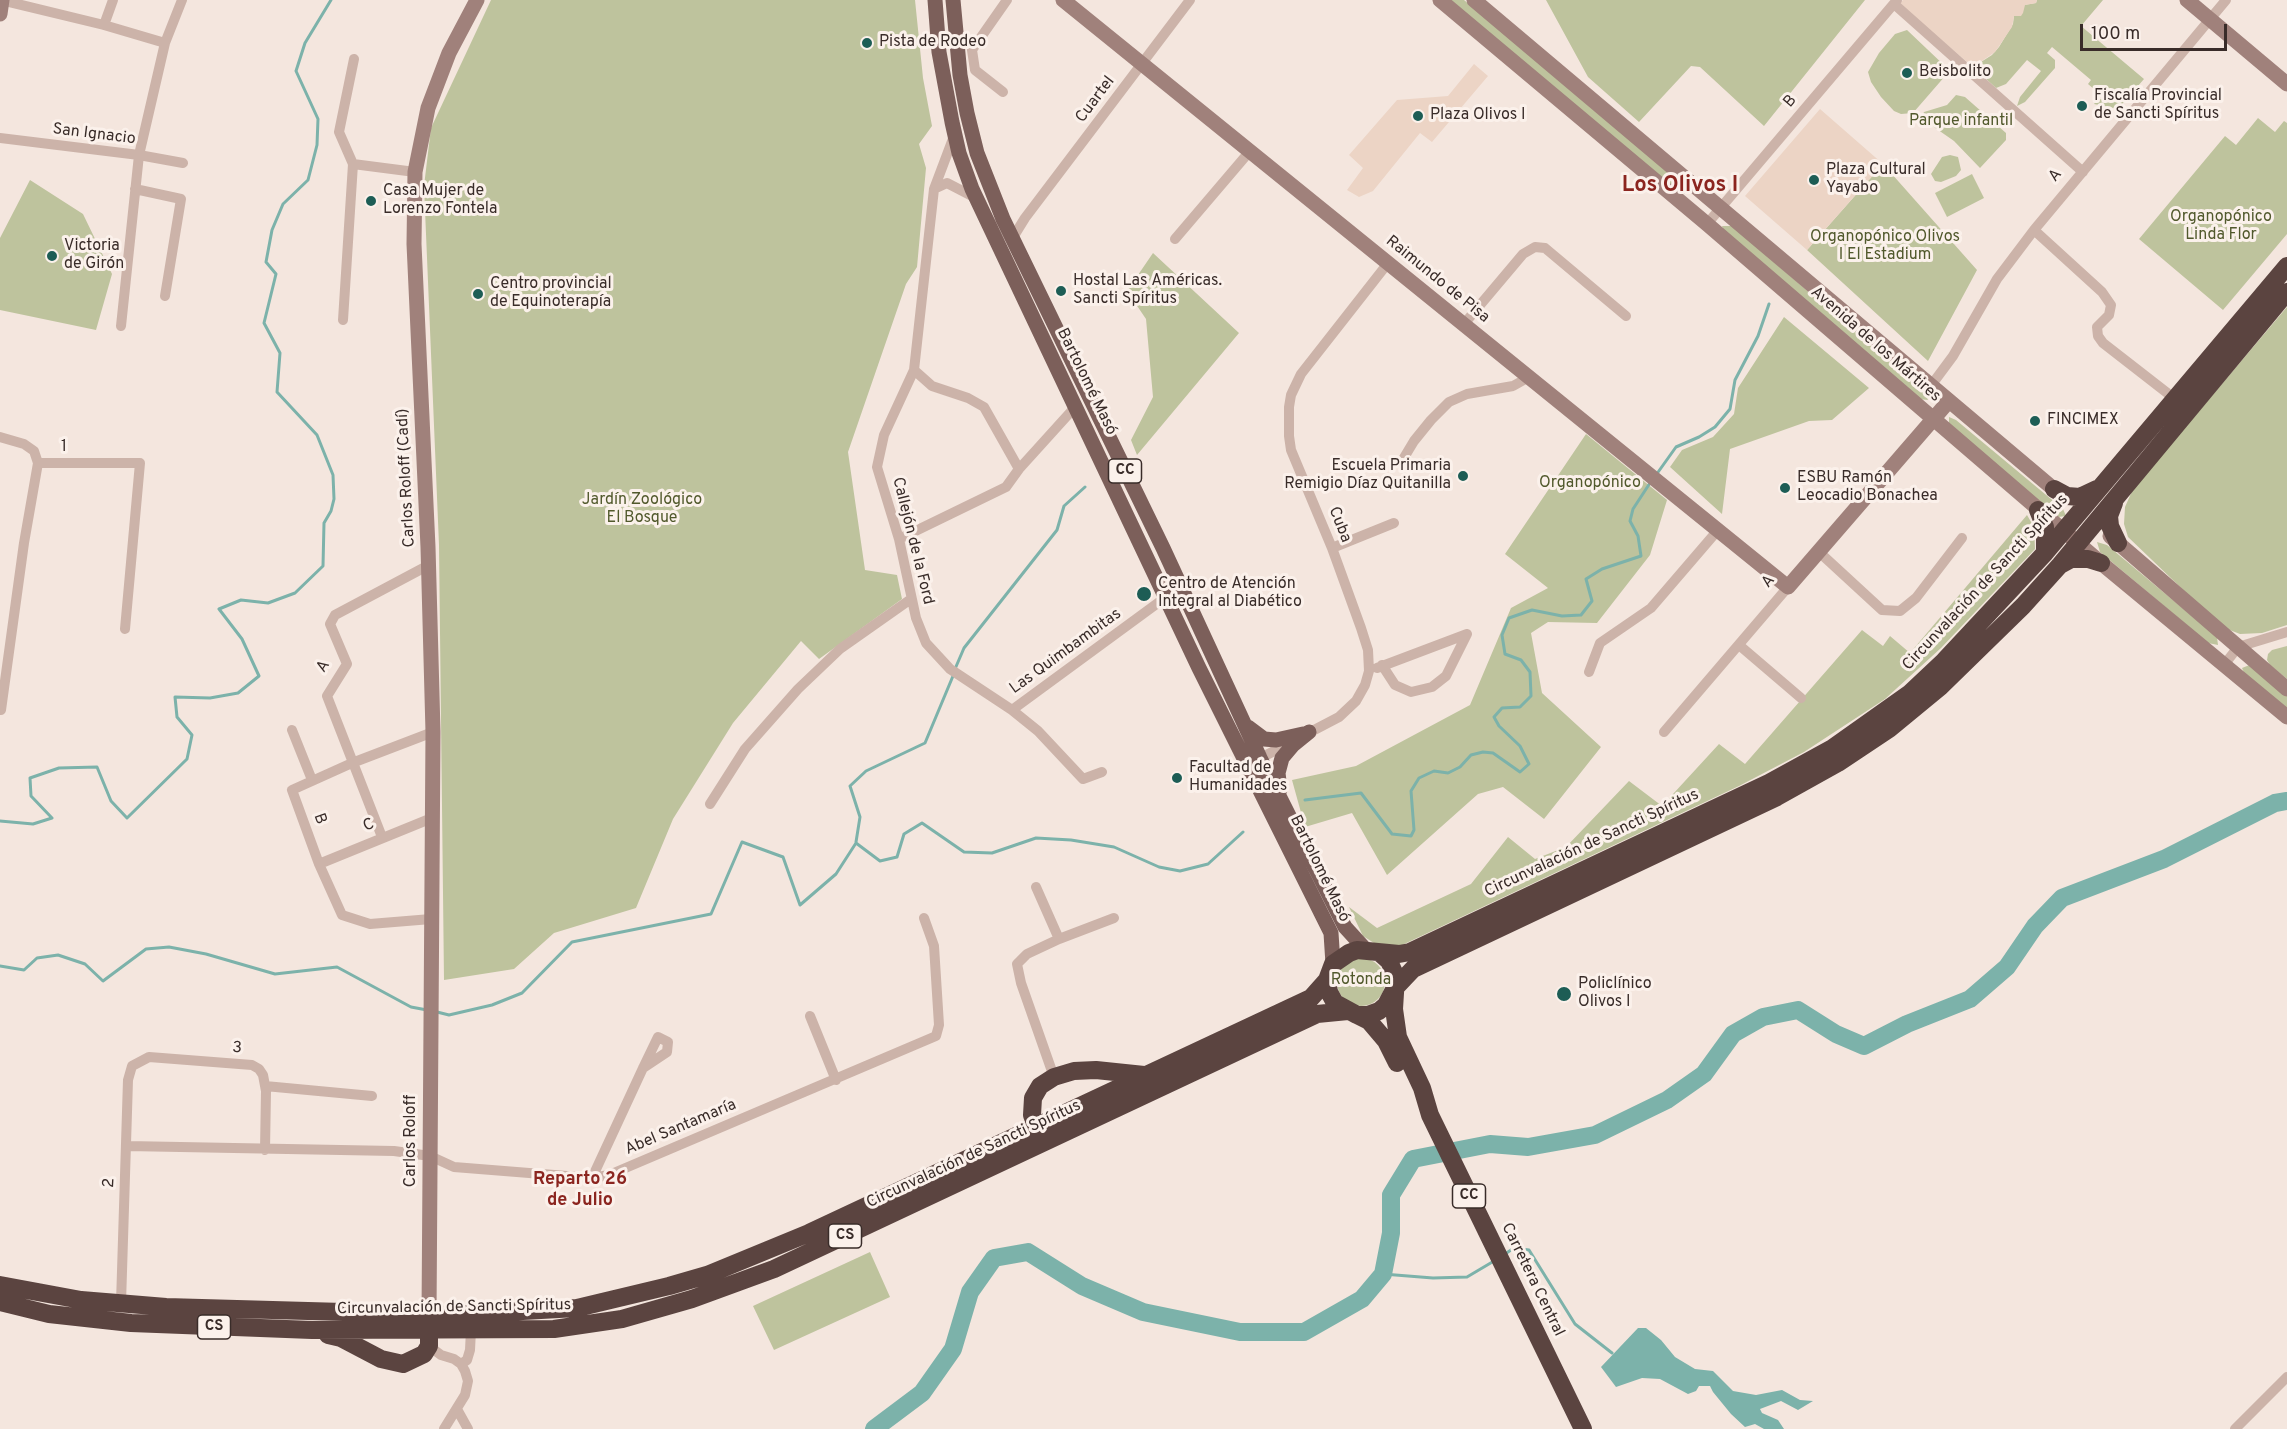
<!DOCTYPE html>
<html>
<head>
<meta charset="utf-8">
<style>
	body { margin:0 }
	#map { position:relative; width:2287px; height:1429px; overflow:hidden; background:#f4e6de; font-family:Overpass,sans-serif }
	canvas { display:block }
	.scale { position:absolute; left:2080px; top:24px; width:147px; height:27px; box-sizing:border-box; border:3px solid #392c29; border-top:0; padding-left:8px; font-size:18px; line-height:21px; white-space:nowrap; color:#392c29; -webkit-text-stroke:4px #fbf1eb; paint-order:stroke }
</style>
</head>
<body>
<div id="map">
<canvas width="2287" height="1429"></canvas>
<div class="scale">100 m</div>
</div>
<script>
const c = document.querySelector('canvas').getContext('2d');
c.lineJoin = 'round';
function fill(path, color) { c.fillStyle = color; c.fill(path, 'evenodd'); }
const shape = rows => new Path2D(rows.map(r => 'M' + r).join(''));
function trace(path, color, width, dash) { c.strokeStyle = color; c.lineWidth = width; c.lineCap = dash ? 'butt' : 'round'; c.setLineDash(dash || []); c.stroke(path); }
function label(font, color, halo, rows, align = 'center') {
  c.font = font + ' Overpass,sans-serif'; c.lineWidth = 6; c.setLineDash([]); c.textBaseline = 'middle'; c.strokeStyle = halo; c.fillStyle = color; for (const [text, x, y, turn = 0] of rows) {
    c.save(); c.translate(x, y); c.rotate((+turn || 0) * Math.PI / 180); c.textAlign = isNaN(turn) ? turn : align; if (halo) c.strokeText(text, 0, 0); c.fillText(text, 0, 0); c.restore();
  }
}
const green = shape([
	[491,0,915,0,923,78,932,126,919,144,926,168,917,267,906,284,848,452,865,570,897,575,902,599,819,659,801,641,733,723,673,819,636,908,554,933,514,969,444,980,439,545,424,186,431,128],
	[1448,0,1464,0,1685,186,1685,194,1678,194],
	[1546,0,1865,0,1764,126,1700,67,1691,66,1639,122,1588,77],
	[2037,0,2103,0,2081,26,2144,79,2118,109,2094,104,2098,99,2107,100,2108,92,2103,92,2097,88,2095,90,2088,84,2091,80,2052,47,2047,53,2055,60,2055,68,2025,102,2017,106,2020,97,2041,71,2027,60,2006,84,1996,88,1973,67,1992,55,1999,47,2013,24,2014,16,2019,15,2024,5,2036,3],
	[1907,30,1947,68,1946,75,1913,113,1901,114,1894,111,1881,97,1871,82,1868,72,1879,53,1895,34],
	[1956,95,1965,97,2006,133,2006,140,1980,168,1954,141,1921,118,1924,112,1947,105],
	[2258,118,2275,132,2284,121,2287,123,2287,234,2223,310,2139,239,2225,136,2236,145],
	[1950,155,1958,157,1961,170,1956,176,1941,182,1935,181,1931,174,1942,157],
	[1883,164,1977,270,1928,361,1807,250],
	[1972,174,1984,198,1947,217,1935,193],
	[30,180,83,214,112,274,96,330,0,310,0,238],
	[1722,226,1732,226,1925,392,1928,400,1918,399,1725,234],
	[1153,253,1239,333,1137,455,1131,440,1153,397,1146,319,1127,291],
	[2287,307,2287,625,2262,633,2240,634,2222,627,2128,537,2124,524,2125,507,2133,489],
	[1784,317,1869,388,1832,420,1809,421,1730,449,1722,514,1670,467,1682,450,1713,437,1734,414,1738,388],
	[1949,417,1956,420,2063,509,2066,516,2058,517,1949,427],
	[1586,434,1667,500,1650,555,1597,623,1548,622,1531,633,1542,693,1601,747,1544,819,1503,787,1478,794,1387,875,1352,813,1305,827,1292,780,1356,766,1470,705,1511,608,1548,588,1505,554],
	[2027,515,2034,527,2035,549,1941,648,1885,699,1804,752,1739,786,1400,946,1374,943,1363,936,1349,907,1377,928,1471,884,1508,837,1535,859,1566,847,1629,781,1662,806,1719,744,1745,764,1862,630,1883,646,1890,636,1910,653],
	[2097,542,2107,545,2217,637,2218,645,2208,643,2100,552],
	[2287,646,2287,679,2270,665,2267,660,2268,654,2272,650],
	[2252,664,2287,694,2287,711,2246,677,2242,668],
	'1337 982a24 24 0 1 1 48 0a24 24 0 1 1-48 0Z',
	[870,1252,890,1297,774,1350,753,1306]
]);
const plaza = shape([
	[1903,0,2037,0,2036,3,2025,5,2023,13,2021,16,2014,16,2012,27,1995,52,1973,67,1899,4],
	[1474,64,1488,76,1432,142,1420,133,1373,191,1359,197,1347,190,1363,168,1349,155,1397,100,1448,96],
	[1820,109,1883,164,1807,250,1745,196]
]);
const water = shape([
	[1638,1328,1646,1328,1661,1340,1675,1357,1695,1369,1713,1371,1733,1391,1756,1395,1782,1390,1800,1400,1813,1401,1798,1410,1781,1401,1760,1409,1762,1413,1778,1420,1784,1429,1764,1429,1755,1424,1745,1427,1731,1414,1713,1392,1710,1386,1699,1386,1696,1391,1688,1394,1660,1379,1642,1378,1616,1387,1601,1367]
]);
const stream = shape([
	[1656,475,1676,447,1699,437,1715,427,1730,409,1735,380,1758,336,1769,304],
	[955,669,964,648,1057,530,1064,506,1085,487],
	[1305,800,1361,793,1392,834,1411,836,1414,830,1411,791,1419,778,1434,771,1448,773,1460,767,1471,755,1483,752,1493,753,1520,772,1529,764,1520,746,1499,726,1494,717,1502,708,1520,707,1531,696,1530,672,1521,660,1505,654,1502,635,1509,618,1532,610,1562,616,1581,615,1592,601,1586,579,1602,569,1641,556,1638,536,1630,521,1633,509,1650,483],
	[0,821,33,824,52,818,31,796,30,778,59,768,97,767,111,801,127,818,187,759,192,735,177,717,175,697,210,698,238,693,259,676,242,639,219,609,241,600,268,603,295,593,323,566,324,523,331,511,334,499,333,475,317,435,277,392,280,353,264,323,276,274,266,262,272,230,283,204,308,180,317,145,318,119,296,71,305,43,331,0],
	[856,842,860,817,850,786,866,771,925,743,953,676],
	[0,966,24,970,37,958,58,955,85,964,103,981,146,949,169,947,206,954,275,974,337,967,411,1007,427,1010],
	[437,1012,449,1015,492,1005,522,993,572,942,711,914,742,842,783,857,800,905,836,874,856,843,880,861,897,857,904,834,922,823,964,852,992,853,1036,838,1071,840,1114,847,1159,867,1180,871,1208,864,1243,832],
	[1505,1254,1514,1248,1529,1250,1575,1324,1612,1353],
	[1383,1274,1433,1278,1467,1277,1494,1261]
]);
const river = shape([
	[874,1429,922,1393,953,1349,970,1292,994,1258,1028,1252,1082,1286,1143,1312,1240,1332,1304,1332,1362,1299,1383,1274,1391,1233,1391,1195,1413,1159,1490,1144,1528,1147,1595,1135,1667,1100,1704,1074,1733,1034,1763,1017,1798,1010,1836,1034,1864,1046,1907,1024,1970,999,2007,967,2035,926,2062,898,2164,859,2275,803,2287,801]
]);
const street = shape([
	[1,0,104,25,165,43],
	[1894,4,2083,172],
	[104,25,113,0],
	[354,59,339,132,353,164,415,172],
	[1003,92,975,70,972,50,1007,0],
	[954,136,934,189,914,370,884,435,877,467,899,539,916,618,926,643,950,669,1012,710,1038,731,1083,779,1102,772],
	[0,138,139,155,183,163],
	[135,189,181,199,165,296],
	[934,189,947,183,976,198],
	[1707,224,1897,0],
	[2034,230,2102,292,2111,305,2109,315,2097,327,2098,336,2103,343,2175,399],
	[1012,239,1025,218,1190,0],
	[1175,239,1250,151],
	[343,320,353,164],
	[1464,324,1523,254,1535,247,1545,248,1626,316],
	[121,326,139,155,165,43,182,0],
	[914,370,932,386,968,398,984,407,1019,469],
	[1930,387,1953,356,1997,279,2034,230,2226,0],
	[0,437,24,444,34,451,38,463],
	[1402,461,1414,441,1431,420,1449,402,1467,394,1513,386,1529,377],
	[38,463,140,463,125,629],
	[899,539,1006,487,1019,469,1076,406],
	[1332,548,1394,523],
	[1819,552,1882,610,1900,611,1916,598,1962,538],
	[1739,645,1801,698],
	[1382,665,1395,685,1411,692,1432,687,1446,676,1467,634],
	[2224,665,2238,647,2287,632],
	[1377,668,1467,634],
	[1589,672,1600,643,1651,608,1718,530],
	[1,710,24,543,38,463],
	[1012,710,1166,597],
	[292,730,312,780],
	[1664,732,1788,587],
	[1255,761,1339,717,1356,701,1365,685,1369,671,1368,650,1361,628,1332,548,1291,450,1289,436,1289,407,1291,395,1301,374,1388,263],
	[710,804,745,749,798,689,840,649,911,599],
	[382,837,327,696,347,664,330,624,335,615,429,565],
	[319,864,432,818],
	[1036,887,1059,939],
	[431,919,370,924,342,915,319,864,292,790,352,763,433,732],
	[810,1016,836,1080],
	[1054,1077,1021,983,1017,964,1027,954,1059,939,1114,918],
	[265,1086,372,1096],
	[127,1146,394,1151,430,1156,454,1167,592,1178,609,1175,936,1036,939,1025,934,946,924,918],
	[592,1178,643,1068,658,1037,668,1042,667,1052,643,1068],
	[121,1303,128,1080,132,1066,149,1057,252,1065,259,1069,263,1075,266,1091,265,1150],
	[429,1346,441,1355,454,1359,461,1364,465,1371,468,1381,465,1395,444,1429],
	[461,1364,467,1360,470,1350,471,1330],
	[458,1411,468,1429],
	[2235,1429,2287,1377]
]);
const secondary = shape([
	[1063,0,1788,587,1948,402],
	[1440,0,1707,224,2101,563,2287,717],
	[1474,0,2062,496],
	[2187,0,2287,84],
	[0,14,2,0],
	[2110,536,2287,689],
	[429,1315,433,732,428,547,414,244,415,172,428,108,449,53,477,0]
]);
const primary = shape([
	[935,0,939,52,952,122,959,153,972,189,1199,668,1331,933,1333,964],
	[953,0,960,75,967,113,977,153,1003,219,1163,548,1260,758,1345,927,1366,950],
	[1248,727,1264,739,1276,740,1303,734],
	[1280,790,1278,773,1282,758,1293,745,1309,732]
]);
const highway = shape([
	[2287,266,2045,553,1944,661,1910,693,1831,749,1769,783,1410,952,1399,954,1357,950,1349,953,1333,964,1327,980,1329,992,1335,1003,1357,1015,1368,1015,1379,1011,1386,1005,1395,988,1413,969,1777,797,1838,763,1889,729,1940,687,2023,606,2060,565,2287,292],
	[2054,489,2067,496,2080,497,2097,489],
	[2114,503,2109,516,2110,526,2118,543],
	[2038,510,2045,527,2045,553],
	[2060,565,2071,559,2088,559,2101,563],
	[1380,953,1389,961,1396,977,1394,1009,1398,1037,1422,1088,1430,1115,1583,1429],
	[1357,1015,1369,1021,1386,1041,1397,1063],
	[1040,1136,1032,1115,1033,1098,1040,1086,1054,1077,1074,1071,1096,1070,1144,1075],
	[0,1285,81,1300,166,1307,450,1315,577,1308,669,1286,707,1275,809,1233,1311,998,1327,980],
	[0,1302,49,1314,131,1323,312,1330,554,1329,622,1319,692,1299,774,1269,1317,1014,1348,1011],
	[328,1335,341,1338,381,1359,403,1364,424,1354,429,1346,429,1320]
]);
const markers = [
	[867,43,6,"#1d5d55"],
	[1907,73,6,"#1d5d55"],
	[2082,106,6,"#1d5d55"],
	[1418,116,6,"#1d5d55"],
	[1814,180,6,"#1d5d55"],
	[371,201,6,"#1d5d55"],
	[52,256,6,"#1d5d55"],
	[1061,291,6,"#1d5d55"],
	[478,294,6,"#1d5d55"],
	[2035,421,6,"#1d5d55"],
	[1463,476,6,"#1d5d55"],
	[1785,488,6,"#1d5d55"],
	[1144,594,8,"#1d5d55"],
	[1177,778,6,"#1d5d55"],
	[1564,994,8,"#1d5d55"]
];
const shields = [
	[1125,471,33],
	[1469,1196,33],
	[845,1236,33],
	[214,1327,33]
];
const shieldNames = [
	["CC",1125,471],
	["CC",1469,1196],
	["CS",845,1236],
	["CS",214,1327]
];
const poiNames = [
	["Pista de Rodeo",879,43],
	["Beisbolito",1919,73],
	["Fiscalía Provincial",2094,97],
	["de Sancti Spíritus",2094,115],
	["Plaza Olivos I",1430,116],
	["Plaza Cultural",1826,171],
	["Yayabo",1826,189],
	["Casa Mujer de",383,192],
	["Lorenzo Fontela",383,210],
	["Victoria",64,247],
	["de Girón",64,265],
	["Hostal Las Américas.",1073,282],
	["Sancti Spíritus",1073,300],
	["Centro provincial",490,285],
	["de Equinoterapía",490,303],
	["FINCIMEX",2047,421],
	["Escuela Primaria",1451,467,"right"],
	["Remigio Díaz Quitanilla",1451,485,"right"],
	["ESBU Ramón",1797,479],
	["Leocadio Bonachea",1797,497],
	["Centro de Atención",1158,585],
	["Integral al Diabético",1158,603],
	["Facultad de",1189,769],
	["Humanidades",1189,787],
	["Policlínico",1578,985],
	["Olivos I",1578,1003]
];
const streetNames = [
	["Cuartel",1096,100,-53],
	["B",1791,102,-50],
	["San Ignacio",94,135,7],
	["A",2056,176,-50],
	["Raimundo de Pisa",1437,280,39],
	["Avenida de los Mártires",1875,345,41],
	["Bartolomé Masó",1086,382,64],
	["1",64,448],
	["Carlos Roloff (Cadí)",407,478,-93],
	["Cuba",1339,525,68],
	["Callejón de la Ford",912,541,76],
	["A",1769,582,-50],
	["Circunvalación de Sancti Spíritus",1986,583,-47],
	["Las Quimbambitas",1066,652,-36],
	["A",324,667,-57],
	["B",319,819,70],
	["C",369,826,-23],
	["Circunvalación de Sancti Spíritus",1592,844,-25],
	["Bartolomé Masó",1319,869,64],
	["3",237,1049,4],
	["Abel Santamaría",681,1128,-23],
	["Carlos Roloff",412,1141,-90],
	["Circunvalación de Sancti Spíritus",974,1155,-25],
	["2",110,1183,-87],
	["Carretera Central",1532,1280,64],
	["Circunvalación de Sancti Spíritus",454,1308,-1]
];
const parkNames = [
	["Parque infantil",1961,122],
	["Organopónico",2221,218],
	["Linda Flor",2221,236],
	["Organopónico Olivos",1885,238],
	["I El Estadium",1885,256],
	["Organopónico",1590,484],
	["Jardín Zoológico",642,501],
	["El Bosque",642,519],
	["Rotonda",1361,981]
];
const neighbourhoodNames = [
	["Reparto 26",580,1180],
	["de Julio",580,1201]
];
const districtNames = [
	["Los Olivos I",1680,187]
];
fill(green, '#bec39d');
fill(plaza, '#ecd4c5');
fill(water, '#7cb2aa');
trace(stream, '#7cb2aa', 3);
trace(river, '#7cb2aa', 18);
trace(street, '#ccb3a9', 10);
trace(secondary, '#a0817b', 15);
trace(primary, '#7c5f5a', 15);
trace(highway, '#5b4440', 18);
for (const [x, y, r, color] of markers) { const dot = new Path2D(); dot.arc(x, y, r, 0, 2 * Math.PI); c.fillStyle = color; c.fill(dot); trace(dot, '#fbf1eb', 2); }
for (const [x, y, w] of shields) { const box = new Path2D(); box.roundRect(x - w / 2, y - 12, w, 24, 4.5); c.fillStyle = '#fbf1eb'; c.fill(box); trace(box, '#392c29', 1.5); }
label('bold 15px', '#392c29', null, shieldNames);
label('16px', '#392c29', '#fbf1eb', poiNames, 'left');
label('16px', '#392c29', '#fbf1eb', streetNames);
label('16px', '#51592c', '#fbf1eb', parkNames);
label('bold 18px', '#8b251f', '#fbf1eb', neighbourhoodNames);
label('bold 22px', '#8b251f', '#fbf1eb', districtNames);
</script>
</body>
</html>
